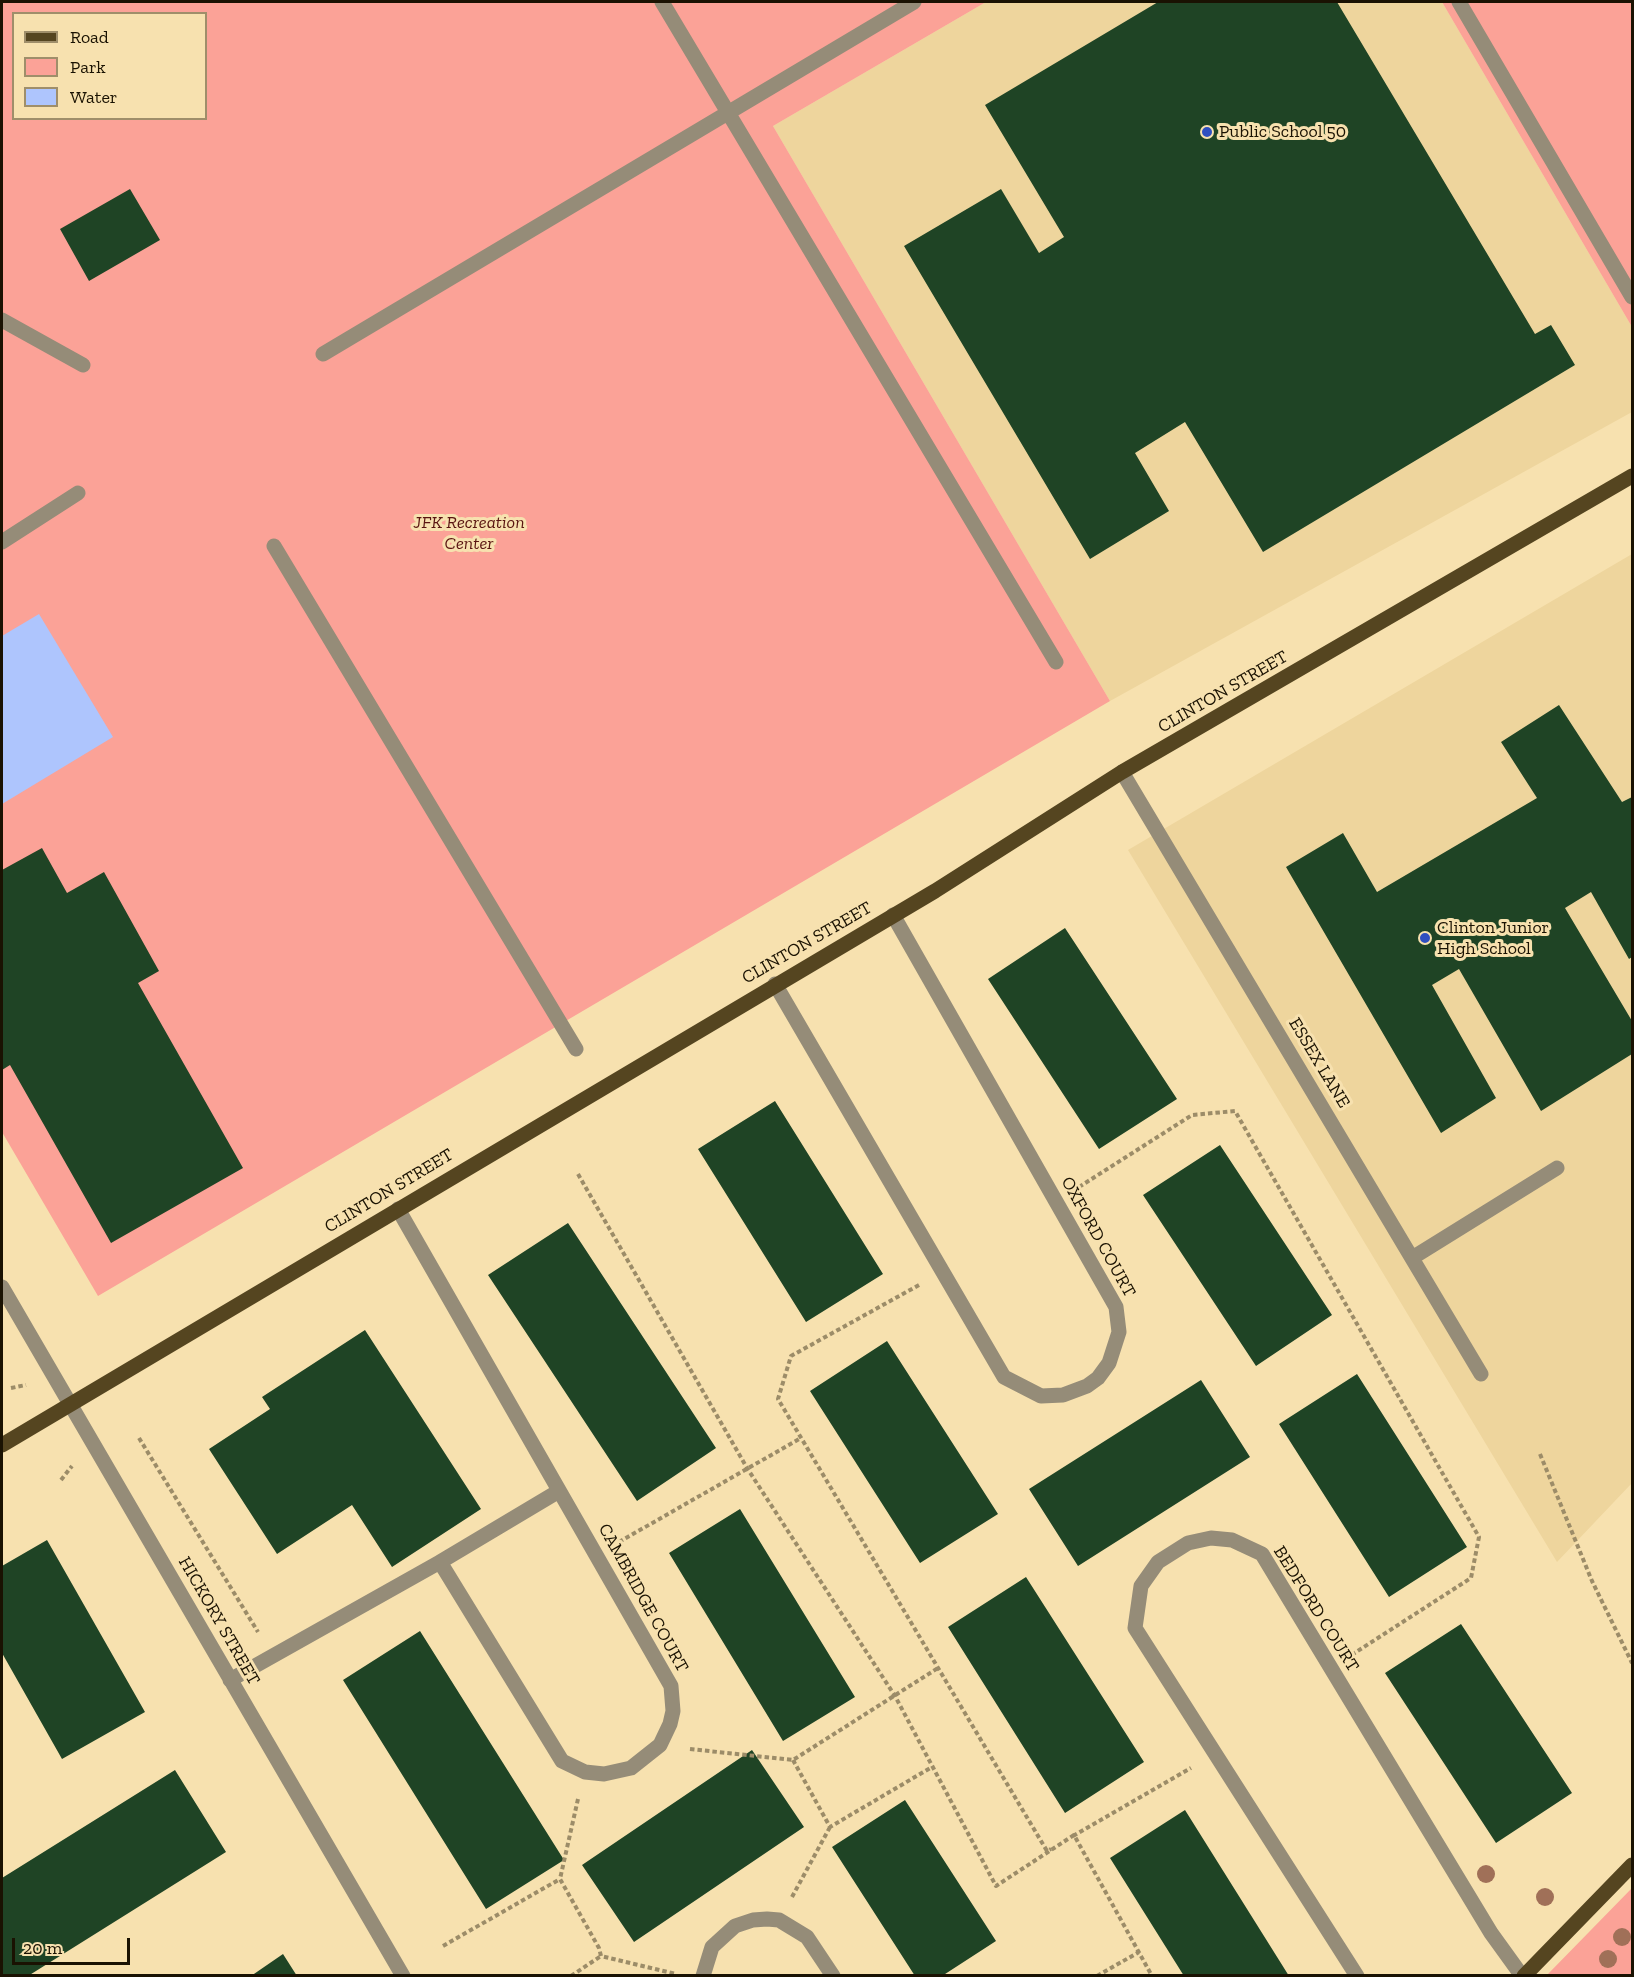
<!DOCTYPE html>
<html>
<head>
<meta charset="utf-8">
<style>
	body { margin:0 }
	#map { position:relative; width:1634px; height:1977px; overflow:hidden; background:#f7e1af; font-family:"Zilla Slab",serif }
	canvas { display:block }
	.frame { position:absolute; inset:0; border:3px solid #1a1202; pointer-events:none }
	.legend { position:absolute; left:12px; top:12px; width:195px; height:108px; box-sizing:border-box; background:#f7e1af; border:2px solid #9f8e6a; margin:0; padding:8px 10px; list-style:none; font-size:18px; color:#1a1202 }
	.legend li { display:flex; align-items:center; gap:12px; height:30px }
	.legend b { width:30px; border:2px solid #9f8e6a }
	.scale { position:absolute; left:12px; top:1938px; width:118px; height:27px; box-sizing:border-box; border:3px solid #1a1202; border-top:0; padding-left:8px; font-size:18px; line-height:21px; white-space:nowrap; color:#1a1202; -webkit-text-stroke:4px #f7e1af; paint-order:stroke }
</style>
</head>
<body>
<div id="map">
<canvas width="1634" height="1977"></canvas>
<div class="frame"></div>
<ul class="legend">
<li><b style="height:8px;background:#554520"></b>Road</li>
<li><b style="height:16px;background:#fba297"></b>Park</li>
<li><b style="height:16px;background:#aec5fd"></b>Water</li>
</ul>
<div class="scale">20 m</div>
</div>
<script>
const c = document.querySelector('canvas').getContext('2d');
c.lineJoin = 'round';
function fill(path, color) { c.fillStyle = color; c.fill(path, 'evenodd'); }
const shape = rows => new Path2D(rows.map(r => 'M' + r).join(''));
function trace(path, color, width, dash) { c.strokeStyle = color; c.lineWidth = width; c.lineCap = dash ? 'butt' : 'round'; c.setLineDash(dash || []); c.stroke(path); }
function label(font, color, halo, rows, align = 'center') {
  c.font = font + ' "Zilla Slab",serif'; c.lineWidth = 6; c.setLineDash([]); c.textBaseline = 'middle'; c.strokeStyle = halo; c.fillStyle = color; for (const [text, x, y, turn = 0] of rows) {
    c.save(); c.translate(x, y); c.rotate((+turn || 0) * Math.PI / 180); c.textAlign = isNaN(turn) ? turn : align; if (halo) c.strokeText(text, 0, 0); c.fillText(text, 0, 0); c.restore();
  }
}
const built = shape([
	[986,2,1442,2,1632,327,1632,412,1110,701,773,126],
	[1632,554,1632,1483,1557,1562,1128,850]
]);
const green = shape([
	[2,2,986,2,773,126,1110,701,98,1296,2,1132],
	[14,14,206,14,206,118,14,118],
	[1442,2,1632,2,1632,327],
	[1632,1888,1632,1975,1547,1975]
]);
const water = shape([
	[39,614,113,737,2,804,2,636]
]);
const building = shape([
	[1158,2,1337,2,1535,334,1551,325,1575,365,1263,552,1185,422,1135,453,1169,511,1090,559,904,246,1001,189,1039,253,1064,237,985,105],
	[130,189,160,240,89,281,60,229],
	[1559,705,1622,802,1632,797,1632,957,1629,959,1591,892,1565,908,1632,1021,1632,1054,1541,1111,1459,969,1432,985,1496,1098,1441,1133,1286,867,1343,833,1377,892,1537,798,1501,742],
	[42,848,67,893,104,872,159,971,138,983,243,1168,111,1243,10,1065,2,1070,2,870],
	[1065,928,1177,1099,1099,1149,988,979],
	[775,1101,883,1274,806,1322,698,1149],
	[1220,1145,1332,1315,1256,1366,1143,1195],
	[568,1223,716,1448,637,1501,488,1275],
	[365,1330,481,1509,392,1567,352,1505,277,1554,209,1449,270,1409,262,1397],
	[887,1341,998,1514,920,1563,810,1391],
	[1357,1374,1467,1547,1389,1597,1279,1424],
	[1201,1380,1250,1457,1078,1566,1029,1489],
	[740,1509,855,1697,783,1741,669,1553],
	[47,1540,145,1712,62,1759,2,1653,2,1566],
	[1026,1577,1144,1762,1065,1813,948,1627],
	[1461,1624,1572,1793,1496,1843,1385,1673],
	[420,1631,564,1860,486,1909,343,1680],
	[752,1750,804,1827,634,1942,582,1865],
	[175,1770,226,1852,28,1976,2,1976,2,1878],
	[905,1800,996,1941,942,1976,915,1976,832,1847],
	[1185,1810,1289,1976,1184,1976,1110,1858],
	[283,1954,297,1976,251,1976]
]);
const path = shape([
	[578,1174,747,1468,895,1696,996,1886,1074,1835,1152,1976],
	[1079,1187,1192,1115,1235,1111,1479,1537,1471,1578,1353,1654],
	[919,1285,791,1356,778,1399,1047,1851,1051,1849],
	[11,1388,26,1385],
	[139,1438,258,1632],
	[1540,1454,1592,1581,1632,1663],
	[61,1480,72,1466],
	[619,1542,801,1438],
	[690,1749,793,1760,938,1668],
	[793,1760,830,1827,932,1767],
	[578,1799,560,1879,599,1948,601,1956,676,1974],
	[1073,1836,1191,1768],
	[792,1897,830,1827],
	[443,1946,560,1879],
	[571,1976,601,1956],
	[1097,1976,1139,1952]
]);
const minor = shape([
	[662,2,1056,662],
	[1459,2,1632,297],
	[2,320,83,365],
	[323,354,914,2],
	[2,542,78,493],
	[274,546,576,1049],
	[1122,772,1481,1374],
	[775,984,1004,1377,1041,1396,1063,1395,1087,1386,1098,1378,1109,1363,1119,1332,1116,1307,893,915],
	[398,1209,671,1686,673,1711,670,1724,660,1745,631,1768,604,1774,585,1772,562,1761,440,1562],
	[1412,1258,1557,1168],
	[2,1287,403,1976],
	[230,1680,440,1562,559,1491],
	[703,1976,712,1947,735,1926,753,1920,767,1919,779,1920,807,1937,833,1976],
	[1357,1976,1135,1628,1141,1586,1158,1562,1188,1543,1211,1538,1232,1540,1262,1554,1491,1933,1522,1976]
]);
const major = shape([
	[2,1445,935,891,1122,772,1632,476],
	[1524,1976,1632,1865]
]);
const trees = [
	[1486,1874],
	[1545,1897],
	[1622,1937],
	[1608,1959]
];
const markers = [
	[1207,132,6,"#304fc0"],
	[1425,938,6,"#304fc0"]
];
const poiNames = [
	["Public School 50",1219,132],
	["Clinton Junior",1437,928],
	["High School",1437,949]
];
const parkNames = [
	["JFK Recreation",469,523],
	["Center",469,544]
];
const streetNames = [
	["CLINTON STREET",1223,692,-30],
	["CLINTON STREET",807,943,-30],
	["ESSEX LANE",1319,1063,59],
	["CLINTON STREET",389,1191,-31],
	["OXFORD COURT",1098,1237,61],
	["CAMBRIDGE COURT",643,1598,61],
	["BEDFORD COURT",1316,1609,58],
	["HICKORY STREET",219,1621,60]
];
fill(built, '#eed59d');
fill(green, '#fba297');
fill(water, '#aec5fd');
fill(building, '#1f4425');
trace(path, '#9c8c68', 4, [4.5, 3]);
trace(minor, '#958c78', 15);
trace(major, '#554520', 15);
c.fillStyle = '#a07058';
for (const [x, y] of trees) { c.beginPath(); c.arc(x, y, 9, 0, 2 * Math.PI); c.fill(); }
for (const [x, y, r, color] of markers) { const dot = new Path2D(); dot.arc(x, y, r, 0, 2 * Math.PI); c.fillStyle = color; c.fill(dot); trace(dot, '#f7e1af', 2); }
label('18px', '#1a1202', '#f7e1af', poiNames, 'left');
label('italic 18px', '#591411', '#f7e1af', parkNames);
label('18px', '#1a1202', '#f7e1af', streetNames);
</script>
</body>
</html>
